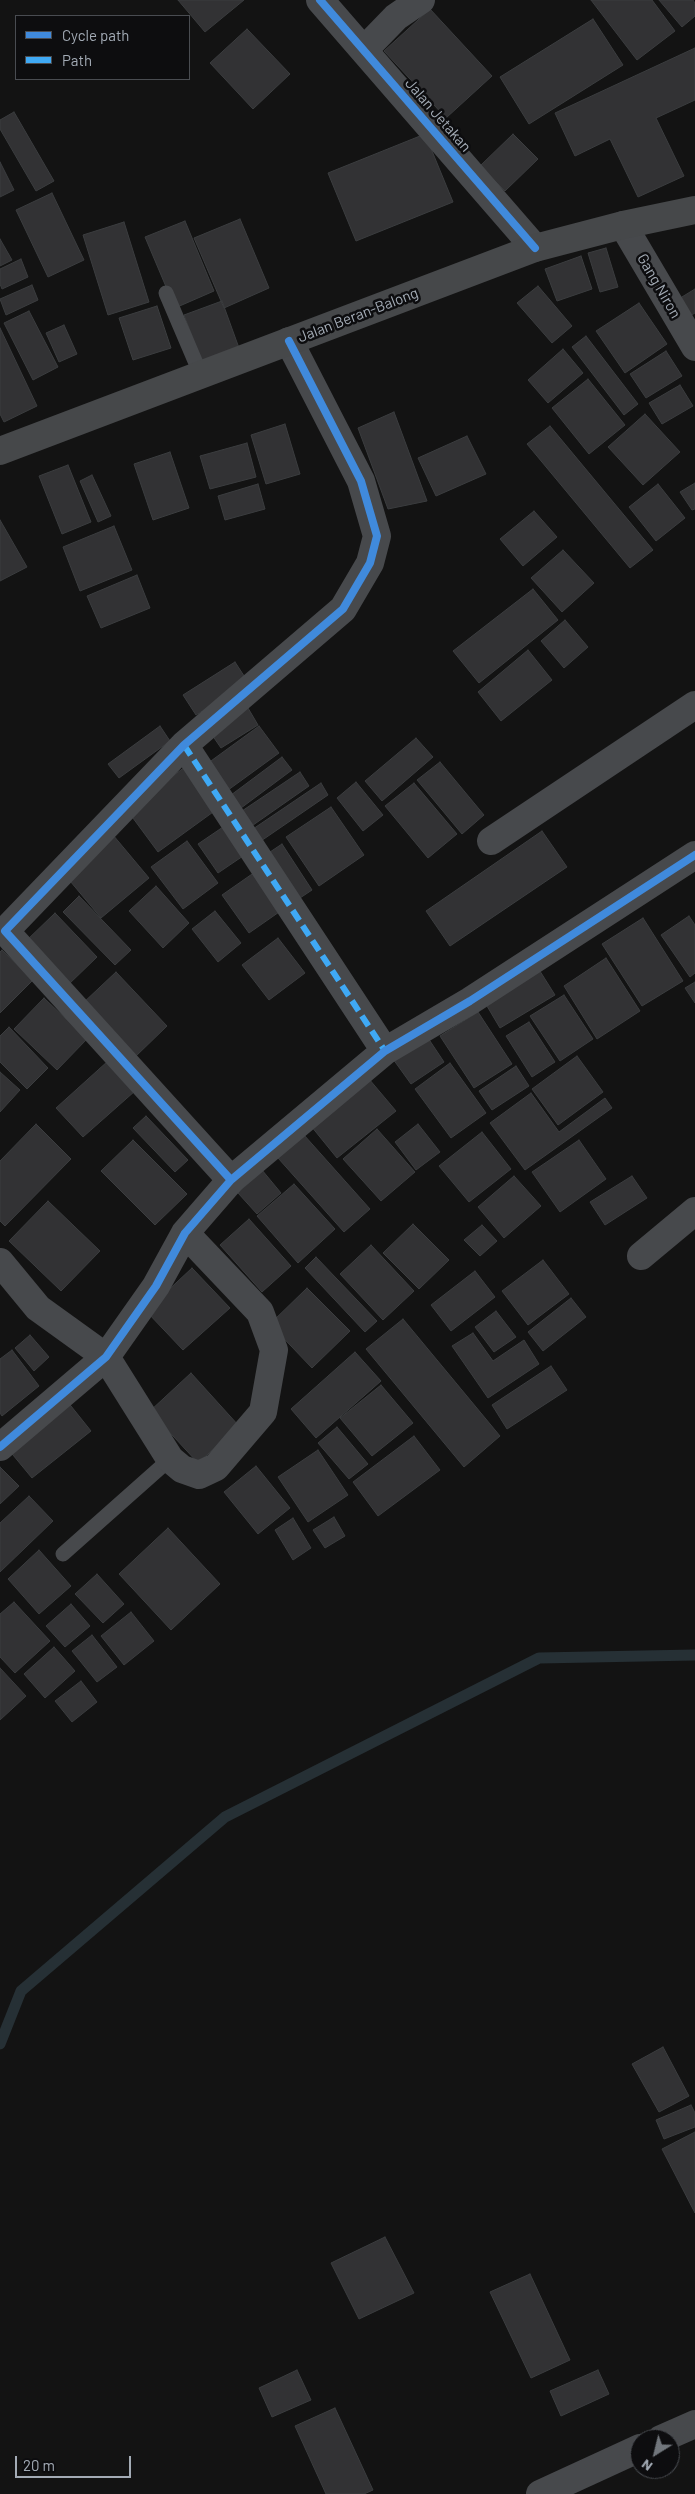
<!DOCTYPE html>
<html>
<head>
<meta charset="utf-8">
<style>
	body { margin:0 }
	#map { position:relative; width:695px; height:2494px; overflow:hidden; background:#131313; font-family:Barlow,sans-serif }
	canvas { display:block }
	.legend { position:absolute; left:15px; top:15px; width:175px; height:65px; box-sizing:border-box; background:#0d0d0f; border:1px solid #494c51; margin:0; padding:6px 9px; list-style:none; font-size:15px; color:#a3abb5 }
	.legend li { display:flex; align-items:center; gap:10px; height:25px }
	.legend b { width:25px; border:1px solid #494c51 }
	.north { position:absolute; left:630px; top:2429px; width:50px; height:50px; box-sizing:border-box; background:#0d0d0f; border:1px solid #494c51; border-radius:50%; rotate:216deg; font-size:14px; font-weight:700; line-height:20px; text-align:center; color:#a3abb5 }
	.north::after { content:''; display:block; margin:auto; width:18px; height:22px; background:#71767c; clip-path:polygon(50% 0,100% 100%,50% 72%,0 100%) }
	.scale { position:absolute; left:15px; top:2456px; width:116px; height:22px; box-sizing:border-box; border:2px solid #a3abb5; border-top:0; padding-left:6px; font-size:15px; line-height:18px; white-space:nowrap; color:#a3abb5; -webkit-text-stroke:4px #0d0d0f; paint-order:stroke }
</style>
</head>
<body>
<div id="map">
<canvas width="695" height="2494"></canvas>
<ul class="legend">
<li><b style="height:6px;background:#408adc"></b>Cycle path</li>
<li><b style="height:6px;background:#3fa9f5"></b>Path</li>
</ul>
<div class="north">N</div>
<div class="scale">20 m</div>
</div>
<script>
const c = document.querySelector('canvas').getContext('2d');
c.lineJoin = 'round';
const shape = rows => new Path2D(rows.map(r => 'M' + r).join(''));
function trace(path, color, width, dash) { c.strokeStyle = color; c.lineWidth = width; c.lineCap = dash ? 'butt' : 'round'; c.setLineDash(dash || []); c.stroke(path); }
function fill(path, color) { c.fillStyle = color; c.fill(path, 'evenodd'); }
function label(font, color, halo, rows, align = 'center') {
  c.font = font + ' Barlow,sans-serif'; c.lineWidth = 5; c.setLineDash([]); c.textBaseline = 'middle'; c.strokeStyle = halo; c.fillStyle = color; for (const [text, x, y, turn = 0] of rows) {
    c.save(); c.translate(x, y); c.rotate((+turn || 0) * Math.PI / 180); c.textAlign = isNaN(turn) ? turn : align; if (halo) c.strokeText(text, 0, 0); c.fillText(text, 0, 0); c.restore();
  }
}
const stream = shape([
	[0,2044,21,1991,225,1817,539,1658,695,1655]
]);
const building = shape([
	[178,0,244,0,205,32,178,0],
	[591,0,652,0,675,31,637,60,591,0],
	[659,0,693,0,695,3,695,16,682,27,659,0],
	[430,9,492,76,446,118,384,51,430,9],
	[593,19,623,65,529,124,500,77,593,19],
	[247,29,290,74,253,109,210,63,247,29],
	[695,48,695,100,656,118,684,176,638,197,610,139,575,156,555,113,695,48],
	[14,112,54,181,36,191,0,129,0,120,14,112],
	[425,134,453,202,356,241,328,173,425,134],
	[513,134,538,159,505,191,480,166,513,134],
	[0,162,14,190,0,197,0,162],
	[52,193,84,260,48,277,16,210,52,193],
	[240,219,269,288,224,308,194,238,240,219],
	[185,221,214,291,175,308,145,237,185,221],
	[124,222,149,302,108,315,83,235,124,222],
	[0,239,12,260,0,266,0,239],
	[606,248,618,287,600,292,588,253,606,248],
	[581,256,592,289,557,301,545,269,581,256],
	[21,259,28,277,2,289,0,284,0,269,21,259],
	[32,285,38,300,6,315,0,299,32,285],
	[538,286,572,326,552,343,517,303,538,286],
	[695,289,695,313,688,317,677,300,695,289],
	[222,301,239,348,202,362,184,315,222,301],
	[639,303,667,344,625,373,596,331,639,303],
	[157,306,171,348,133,360,119,318,157,306],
	[29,311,58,367,33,380,4,323,29,311],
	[64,325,77,354,59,362,46,333,64,325],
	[0,328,37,406,4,422,0,414,0,328],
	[586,336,638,404,624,415,572,347,586,336],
	[563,349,583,373,548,403,528,380,563,349],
	[666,351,682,376,646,398,630,374,666,351],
	[588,379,625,425,589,454,552,408,588,379],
	[680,385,693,406,662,424,649,403,680,385],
	[394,412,427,501,388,509,358,428,394,412],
	[645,414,680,452,643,485,608,447,645,414],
	[285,424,300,474,266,484,251,435,285,424],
	[550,426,653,550,630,568,527,444,550,426],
	[467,436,486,474,436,496,418,458,467,436],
	[247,443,256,477,210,489,200,456,247,443],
	[170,452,189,508,153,520,134,464,170,452],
	[68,465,91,522,62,534,39,476,68,465],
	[92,475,111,516,98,522,80,481,92,475],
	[695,483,695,509,692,510,680,492,695,483],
	[258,484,265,509,225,520,218,496,258,484],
	[658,484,685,518,656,541,629,507,658,484],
	[534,511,557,537,523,566,500,539,534,511],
	[0,520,27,567,0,581,0,520],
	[114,526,132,570,80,591,63,547,114,526],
	[563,550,594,583,562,612,531,578,563,550],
	[137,575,150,608,101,628,87,596,137,575],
	[533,589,558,620,479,683,453,651,533,589],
	[565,620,588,647,564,668,541,641,565,620],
	[528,650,552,680,501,721,478,692,528,650],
	[235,662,248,682,196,715,183,695,235,662],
	[248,708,258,725,221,748,210,732,248,708],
	[160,726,170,741,119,778,108,764,160,726],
	[259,726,279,753,224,793,204,766,259,726],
	[416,738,433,757,382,801,365,781,416,738],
	[282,757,292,770,237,811,227,798,282,757],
	[440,762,484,815,462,834,417,780,440,762],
	[189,764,220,807,158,852,127,810,189,764],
	[300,772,309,786,246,830,236,815,300,772],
	[356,782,383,815,363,831,337,798,356,782],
	[321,783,328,795,258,843,250,831,321,783],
	[414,783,457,834,428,858,385,806,414,783],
	[331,807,364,855,319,886,286,837,331,807],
	[226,825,246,854,218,873,198,844,226,825],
	[542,831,567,867,450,946,426,911,542,831],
	[113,835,149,878,101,918,65,875,113,835],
	[187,841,218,883,183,909,151,867,187,841],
	[282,844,312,890,294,902,264,856,282,844],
	[255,872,282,910,249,933,222,895,255,872],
	[156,886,189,923,163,948,129,911,156,886],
	[79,896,131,950,115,965,63,912,79,896],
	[215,911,241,943,218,962,192,929,215,911],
	[55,913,97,957,67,986,24,943,55,913],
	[689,916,695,925,695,973,690,977,661,935,689,916],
	[643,918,683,981,642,1006,602,944,643,918],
	[278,938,305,973,269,1000,242,965,278,938],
	[2,950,33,980,0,1013,0,952,2,950],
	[606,958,640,1011,597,1039,564,986,606,958],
	[538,968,555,995,500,1028,484,1001,538,968],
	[116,972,167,1026,134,1058,82,1004,116,972],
	[695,982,695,1003,685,988,695,982],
	[564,995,593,1039,560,1061,530,1016,564,995],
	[44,998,87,1039,57,1070,14,1029,44,998],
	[478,1012,512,1064,474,1088,440,1036,478,1012],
	[529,1022,555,1062,532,1077,506,1036,529,1022],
	[9,1027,48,1068,27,1089,0,1062,0,1036,9,1027],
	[426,1035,444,1062,411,1084,393,1059,426,1035],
	[577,1056,603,1092,558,1125,532,1089,577,1056],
	[108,1061,135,1091,83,1137,56,1108,108,1061],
	[450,1063,486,1113,451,1138,415,1089,450,1063],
	[516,1066,529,1086,492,1110,479,1091,516,1066],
	[0,1072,20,1090,0,1112,0,1072],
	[369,1079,396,1111,337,1158,311,1126,369,1079],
	[531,1093,559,1132,605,1098,612,1108,525,1170,490,1123,531,1093],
	[146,1116,188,1160,175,1172,133,1128,146,1116],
	[36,1124,71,1159,5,1226,0,1221,0,1161,36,1124],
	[418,1124,440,1152,416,1170,395,1142,418,1124],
	[377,1129,415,1172,381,1201,343,1159,377,1129],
	[482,1132,511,1169,469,1202,439,1166,482,1132],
	[304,1135,370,1209,344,1232,278,1158,304,1135],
	[133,1140,187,1194,155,1225,101,1171,133,1140],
	[579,1140,606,1179,560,1212,532,1172,579,1140],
	[262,1170,281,1193,257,1214,238,1193,262,1170],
	[514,1176,541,1206,504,1238,478,1207,514,1176],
	[632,1176,647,1198,605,1225,590,1202,632,1176],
	[294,1184,335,1229,298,1263,257,1216,294,1184],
	[48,1201,100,1251,61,1291,9,1241,48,1201],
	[249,1219,291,1266,262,1292,220,1245,249,1219],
	[413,1224,449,1260,419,1289,383,1253,413,1224],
	[482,1225,497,1241,480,1256,464,1240,482,1225],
	[371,1245,414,1291,383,1320,340,1274,371,1245],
	[316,1257,377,1321,365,1332,305,1268,316,1257],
	[543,1260,569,1294,528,1325,502,1291,543,1260],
	[192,1268,230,1308,183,1350,146,1311,192,1268],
	[475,1271,495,1297,451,1331,431,1305,475,1271],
	[307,1288,350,1331,312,1368,270,1324,307,1288],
	[571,1298,586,1317,543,1351,528,1332,571,1298],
	[496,1311,516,1337,494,1352,475,1327,496,1311],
	[403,1319,500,1436,464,1467,366,1349,403,1319],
	[473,1333,493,1361,524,1340,539,1364,488,1398,452,1346,473,1333],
	[30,1335,49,1357,34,1371,15,1348,30,1335],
	[12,1350,39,1386,2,1416,0,1413,0,1359,12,1350],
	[355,1352,381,1381,316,1438,291,1409,355,1352],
	[551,1366,567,1390,507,1429,492,1405,551,1366],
	[191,1373,239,1426,198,1463,150,1411,191,1373],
	[381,1385,413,1423,372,1456,340,1418,381,1385],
	[67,1401,91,1431,32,1478,8,1449,67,1401],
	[337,1427,368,1464,349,1479,318,1443,337,1427],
	[414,1436,440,1470,378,1516,353,1482,414,1436],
	[318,1450,348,1495,308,1522,278,1477,318,1450],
	[256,1466,290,1508,258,1534,224,1492,256,1466],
	[0,1467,19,1486,0,1504,0,1467],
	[29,1496,53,1521,0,1572,0,1523,29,1496],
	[334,1517,345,1536,325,1548,313,1530,334,1517],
	[293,1518,311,1548,293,1560,275,1530,293,1518],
	[168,1528,220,1584,171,1630,119,1574,168,1528],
	[39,1550,71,1586,39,1614,8,1579,39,1550],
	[97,1574,124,1604,103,1623,75,1594,97,1574],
	[14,1602,50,1641,15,1673,0,1657,0,1614,14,1602],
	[71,1604,90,1626,65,1647,46,1626,71,1604],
	[131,1612,154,1641,124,1665,101,1636,131,1612],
	[92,1635,117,1667,97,1682,72,1651,92,1635],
	[54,1647,75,1671,45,1698,24,1674,54,1647],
	[0,1668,26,1696,0,1720,0,1668],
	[81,1681,97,1702,72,1722,55,1701,81,1681],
	[663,2047,689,2096,659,2112,632,2064,663,2047],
	[691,2105,695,2113,695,2127,664,2139,656,2120,691,2105],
	[695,2132,695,2213,662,2149,695,2132],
	[385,2237,414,2293,359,2319,331,2263,385,2237],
	[530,2274,570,2360,531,2378,490,2292,530,2274],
	[297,2370,311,2400,272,2417,259,2388,297,2370],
	[598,2370,609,2394,561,2416,550,2391,598,2370],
	[335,2408,373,2490,364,2494,326,2494,295,2426,335,2408]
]);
const lane = shape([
	[166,293,201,375],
	[63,1554,170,1459]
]);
const street = shape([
	[320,0,535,248],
	[364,50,396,17,421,0],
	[623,225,695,347],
	[184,745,385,1051],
	[491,841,695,705],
	[231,1180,5,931,184,745,343,609,370,563,377,536,361,481,289,341],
	[641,1256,695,1211],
	[0,1262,38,1308,106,1357,170,1459,182,1469,199,1475,216,1467,263,1412,274,1350,260,1312,185,1233],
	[0,1447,106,1357,156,1286,185,1233,231,1180,385,1051,470,1001,695,855],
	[661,2439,695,2424],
	[540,2494,640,2448]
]);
const secondary = shape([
	[0,451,535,248,623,225,695,210]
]);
const quiet = shape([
	[184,745,385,1051]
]);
const cycleway = shape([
	[320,0,535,248],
	[231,1180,5,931,184,745,343,609,370,563,377,536,361,481,289,341],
	[0,1447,106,1357,156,1286,185,1233,231,1180,385,1051,470,1001,695,855]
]);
const streetNames = [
	["Jalan Jetakan",438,115,49],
	["Gang Niron",659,286,60],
	["Jalan Beran-Balong",358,315,-21]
];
trace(stream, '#263035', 11);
fill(building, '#323234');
trace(building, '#3b3d3f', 1);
trace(lane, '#47494c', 15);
trace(street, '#47494c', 28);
trace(secondary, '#46484a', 28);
trace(quiet, '#3fa9f5', 6, [12, 6]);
trace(cycleway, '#408adc', 8);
label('15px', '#a3abb5', '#0d0d0f', streetNames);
</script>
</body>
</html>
